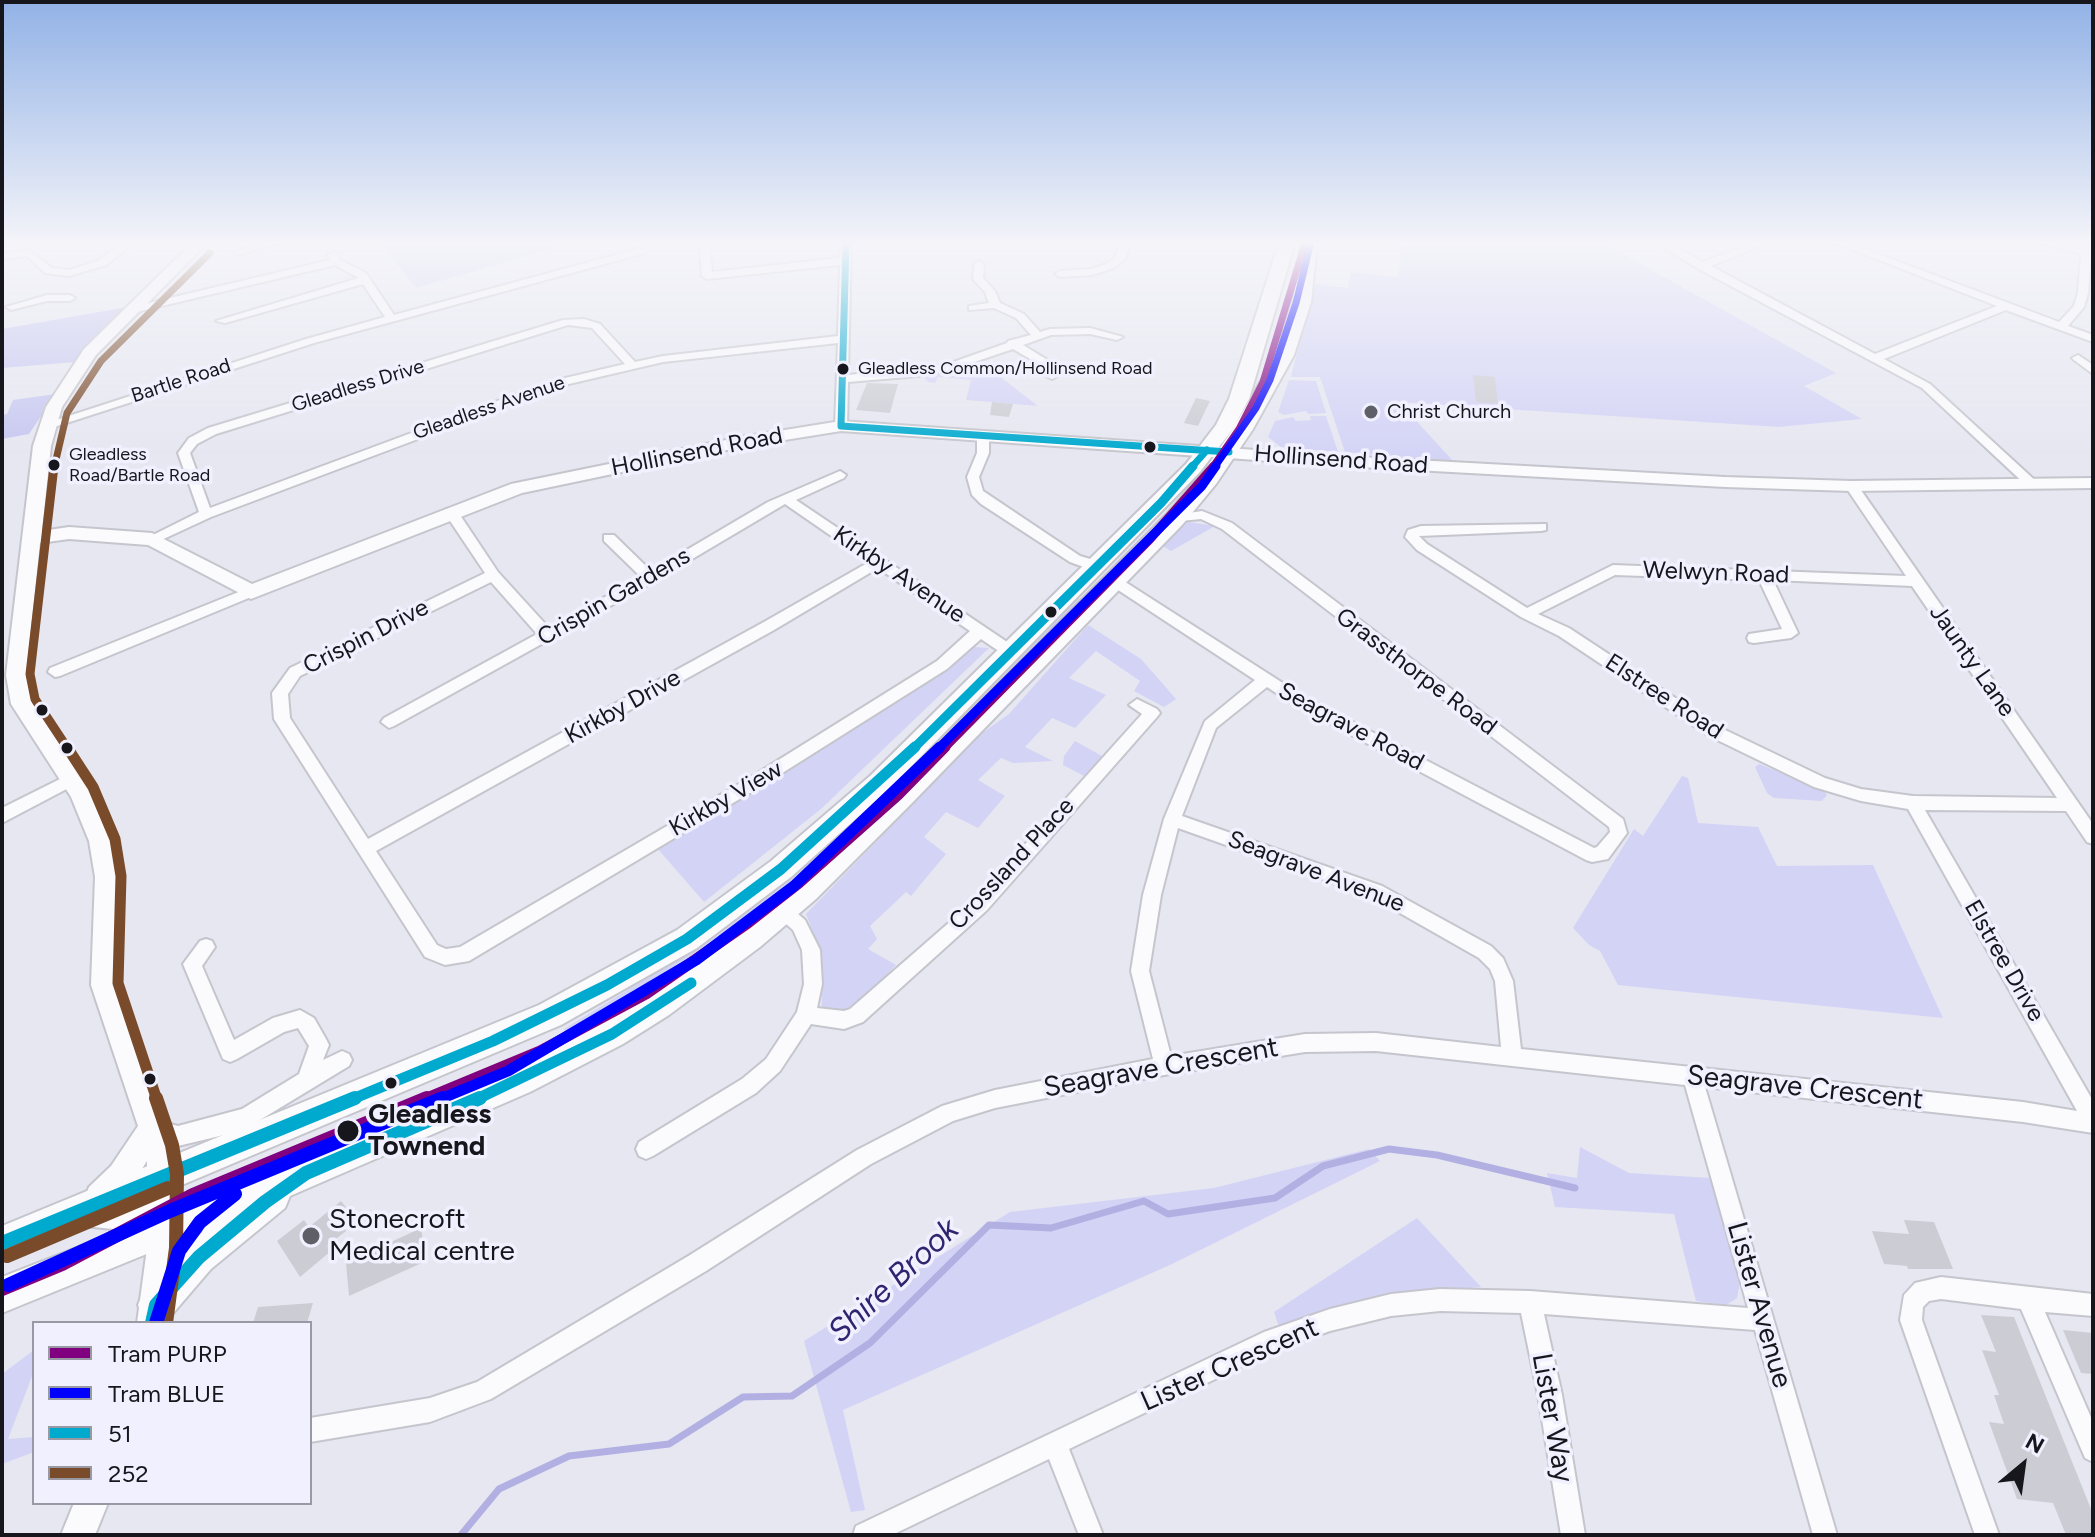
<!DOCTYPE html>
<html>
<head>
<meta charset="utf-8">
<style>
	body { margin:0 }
	#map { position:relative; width:2095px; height:1537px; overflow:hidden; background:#e6e7f1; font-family:Figtree,sans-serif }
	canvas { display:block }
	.frame { position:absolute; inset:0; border:4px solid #16161c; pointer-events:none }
	.legend { position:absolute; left:32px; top:1321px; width:280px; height:184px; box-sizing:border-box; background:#f0f0ff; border:2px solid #9999a4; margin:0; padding:10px 14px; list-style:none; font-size:24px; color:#16161c }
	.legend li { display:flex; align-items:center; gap:16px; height:40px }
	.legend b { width:40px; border:2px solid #9999a4 }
	.north { position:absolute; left:1983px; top:1425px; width:80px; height:80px; -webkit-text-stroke:6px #f0f0ff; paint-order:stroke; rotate:29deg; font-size:22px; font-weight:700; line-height:32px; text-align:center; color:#16161c }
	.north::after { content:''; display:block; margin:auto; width:28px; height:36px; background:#16161c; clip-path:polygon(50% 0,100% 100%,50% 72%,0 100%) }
</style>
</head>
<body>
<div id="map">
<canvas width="2095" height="1537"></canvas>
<div class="frame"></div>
<ul class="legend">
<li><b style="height:10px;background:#800080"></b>Tram PURP</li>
<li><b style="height:10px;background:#00f"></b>Tram BLUE</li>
<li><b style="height:10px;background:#00a9ce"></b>51</li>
<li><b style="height:10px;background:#7a4b2a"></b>252</li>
</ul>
<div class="north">N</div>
</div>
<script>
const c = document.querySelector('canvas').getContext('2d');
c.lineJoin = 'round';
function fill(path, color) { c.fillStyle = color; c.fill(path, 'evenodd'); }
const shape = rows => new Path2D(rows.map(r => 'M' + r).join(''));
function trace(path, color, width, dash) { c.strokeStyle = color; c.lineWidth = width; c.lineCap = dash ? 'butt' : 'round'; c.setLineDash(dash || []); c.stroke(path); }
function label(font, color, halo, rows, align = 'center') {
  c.font = font + ' Figtree,sans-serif'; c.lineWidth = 7; c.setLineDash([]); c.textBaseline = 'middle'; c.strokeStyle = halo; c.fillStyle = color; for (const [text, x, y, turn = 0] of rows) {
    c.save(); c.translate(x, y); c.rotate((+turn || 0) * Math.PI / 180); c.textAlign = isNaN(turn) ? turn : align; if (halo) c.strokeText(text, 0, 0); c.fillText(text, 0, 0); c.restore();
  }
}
const green = shape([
	[389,243,572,243,416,288,382,245],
	[1401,243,1603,243,1836,373,1804,386,1862,419,1779,427,1399,402,1453,461,1345,452,1320,377,1291,377,1314,284,1348,288,1351,272,1398,277],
	[980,361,1038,406,966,400,971,380,938,377,935,383,928,382,923,376,957,370],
	[1289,380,1316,381,1326,413,1308,414,1306,411,1284,415,1278,412],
	[1310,416,1326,416,1338,452,1281,447,1268,437,1275,421,1293,417,1296,421,1311,420],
	[1188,522,1215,526,1171,551,1163,546],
	[1077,598,1082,601,893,791,795,881,692,958,566,1033,564,1029,688,953,791,876],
	[1088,625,1141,659,1176,699,1164,707,1134,691,1140,681,1096,651,1069,678,1106,695,1075,728,1052,718,1025,747,1053,761,1013,763,1001,758,978,780,1005,796,978,828,946,812,924,837,946,854,911,896,906,892,870,926,877,939,868,949,896,965,848,1015,822,1018,821,953,806,914,982,733,1009,714],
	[975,647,989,648,821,809,704,902,658,849,945,669,968,648],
	[1075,741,1102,756,1084,776,1063,765,1064,756],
	[1759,764,1822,789,1827,795,1822,801,1774,798,1767,793,1755,767],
	[1682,776,1688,778,1698,823,1758,827,1777,866,1873,865,1943,1018,1618,985,1600,951,1589,945,1573,928,1634,829,1643,836],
	[1580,1147,1629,1173,1711,1178,1740,1282,1737,1298,1726,1305,1696,1301,1674,1214,1555,1207,1547,1173,1577,1178],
	[1369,1149,1380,1161,1172,1264,843,1410,865,1510,851,1512,804,1341,1010,1212,1214,1188],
	[1417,1218,1481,1287,1434,1291,1279,1327,1274,1312],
	[34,1350,34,1371,8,1439,34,1437,34,1452,2,1464,2,1374]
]);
const forest = shape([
	[133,306,75,362,2,368,2,329],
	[56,394,29,434,2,439,2,415,7,414,13,400]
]);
const stream = shape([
	[461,1535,499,1489,569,1456,669,1444,743,1397,792,1396,870,1343,989,1225,1051,1228,1144,1201,1168,1214,1275,1198,1323,1166,1389,1149,1437,1155,1575,1188]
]);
const building = shape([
	[1473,375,1495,377,1498,404,1476,402],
	[867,383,898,384,890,413,856,410],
	[1196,398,1210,401,1198,426,1184,423],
	[992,402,1013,404,1009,417,990,415],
	[341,1201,350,1212,338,1222,346,1231,327,1246,331,1251,300,1277,277,1241,304,1220,309,1227],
	[1904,1220,1934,1222,1953,1269,1908,1269,1907,1266,1884,1264,1872,1231,1909,1234],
	[421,1228,426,1261,349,1296,346,1263],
	[313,1303,307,1323,253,1323,258,1307],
	[1981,1315,2014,1317,2093,1514,2093,1535,2066,1535,2053,1503,2017,1499,1989,1422,2004,1424,1994,1395,1999,1395,1982,1350,1996,1352],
	[2063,1330,2093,1333,2093,1374,2081,1373]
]);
const minor = shape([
	[123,243,134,243,106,265,69,276,45,273,27,256,2,259,2,253,29,250,52,268,69,270,98,261,123,243],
	[262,243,278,243,238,255,233,252,262,243],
	[699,243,709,243,712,272,840,258,841,243,851,243,848,375,945,365,1007,343,1008,341,1031,335,1016,318,994,308,969,310,969,306,989,303,985,292,973,279,974,264,979,261,984,264,983,278,995,291,1000,303,1024,314,1040,332,1050,329,1090,328,1123,337,1117,340,1090,334,1051,335,1023,345,1059,367,1058,376,1052,379,1046,376,1049,370,1013,349,947,371,919,376,848,382,847,426,841,430,835,426,838,343,663,362,556,387,211,517,157,542,152,543,145,539,199,512,178,453,189,438,208,428,563,320,584,319,600,324,635,362,663,356,838,336,840,265,707,279,702,276,699,243],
	[568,325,592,328,625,364,548,382,210,508,190,453,197,444,216,434,568,325],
	[1120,243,1130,243,1125,259,1114,268,1092,275,1060,277,1055,274,1060,271,1091,269,1106,264,1115,258,1120,243],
	[1656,243,1668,243,1703,262,1753,243,1767,243,1711,266,1875,354,1997,306,1835,243,1849,243,2059,322,2074,306,2078,293,2081,254,2041,243,2059,243,2082,248,2082,243,2092,243,2088,293,2084,307,2068,326,2093,335,2093,342,2006,310,1884,359,1930,384,2039,484,2033,488,2028,487,1922,388,1697,268,1656,243],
	[641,248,646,251,645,253,314,343,51,428,43,428,41,425,306,339,385,317,363,284,225,323,216,321,359,278,335,265,132,313,128,312,128,308,330,260,328,255,333,252,337,253,340,260,366,273,394,315,641,248],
	[47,295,70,295,75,298,70,301,47,301,11,310,6,307,47,295],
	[2078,355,2093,365,2093,374,2074,360,2072,358,2078,355],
	[983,431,989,435,989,453,979,477,983,491,1080,556,1090,559,1107,559,1109,562,1107,565,1089,569,1070,562,981,504,972,495,967,477,977,453,977,435,983,431],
	[840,471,846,475,844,478,796,500,1016,648,1018,652,1016,656,1006,656,981,639,947,669,768,782,469,961,445,965,425,957,274,719,272,693,290,668,485,573,444,512,446,509,456,509,498,572,549,628,641,577,604,541,604,535,614,535,651,571,768,502,840,471],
	[785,504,869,562,764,622,368,839,290,718,288,694,300,676,491,582,537,634,384,718,381,722,389,728,394,726,655,581,785,504],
	[878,568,970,631,937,661,756,774,460,947,446,949,437,945,376,851,774,630,878,568],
	[1851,482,1856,483,2093,824,2093,844,2087,842,2066,811,1925,810,2093,1101,2093,1133,2023,1122,1705,1087,1837,1535,1813,1535,1755,1330,1544,1314,1562,1395,1585,1535,1561,1535,1538,1395,1521,1313,1440,1311,1391,1316,1330,1331,1276,1350,1069,1449,1103,1535,1079,1535,1049,1459,892,1535,853,1535,856,1526,1264,1332,1330,1309,1391,1294,1440,1289,1530,1291,1748,1308,1685,1085,1376,1051,1305,1052,1164,1075,995,1108,953,1121,871,1164,706,1271,491,1399,430,1422,310,1442,310,1418,430,1398,477,1382,690,1255,857,1150,942,1106,995,1090,1153,1059,1131,971,1143,895,1164,819,1205,721,1255,680,1109,584,1107,581,1109,578,1119,578,1303,696,1594,848,1597,847,1610,832,1609,827,1222,529,1201,519,1170,522,1168,519,1175,515,1202,511,1232,523,1623,819,1627,833,1608,859,1592,862,1586,860,1293,704,1267,687,1216,728,1182,816,1382,886,1491,946,1503,958,1513,981,1521,1049,2023,1102,2077,1111,1908,809,1861,801,1814,787,1709,736,1559,636,1521,617,1417,550,1405,537,1408,530,1421,526,1546,524,1546,530,1541,531,1419,536,1427,544,1527,608,1613,565,1906,576,1845,486,1851,482],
	[1615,575,1759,580,1782,629,1749,634,1747,638,1749,642,1754,643,1791,638,1798,633,1773,580,1912,586,2057,798,1913,796,1861,789,1825,778,1721,728,1569,628,1538,614,1615,575],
	[1178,828,1370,896,1479,958,1490,969,1495,981,1501,1047,1376,1033,1305,1034,1171,1056,1149,971,1161,895,1178,828],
	[251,587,258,592,256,595,60,676,55,677,48,672,50,668,251,587],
	[1137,699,1157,709,1160,713,1157,717,987,910,863,1022,844,1029,811,1024,780,1071,756,1093,653,1156,646,1159,639,1156,636,1149,639,1142,742,1079,766,1059,797,1012,804,984,802,950,793,930,777,916,774,911,777,906,783,903,789,906,805,920,820,950,822,984,817,1008,844,1011,850,1009,975,900,1142,714,1129,705,1137,699],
	[72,773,78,775,80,779,78,783,2,823,2,808,72,773],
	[206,939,212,941,215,947,202,966,234,1040,273,1018,300,1010,314,1018,326,1039,329,1045,323,1060,342,1051,349,1054,352,1060,349,1066,255,1123,224,1135,178,1146,145,1136,142,1129,145,1122,152,1119,178,1126,242,1109,299,1074,309,1046,298,1028,284,1032,237,1059,230,1062,223,1059,183,964,200,941,206,939],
	[1941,1277,2093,1294,2093,1316,2045,1312,2093,1422,2093,1462,2085,1458,2021,1309,1941,1299,1929,1301,1923,1307,1922,1320,1999,1535,1975,1535,1900,1320,1904,1295,1915,1283,1941,1277]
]);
const secondary = shape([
	[192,243,207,243,96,355,62,407,51,446,42,531,69,527,152,533,252,584,511,484,741,437,841,421,1342,456,1725,477,1851,481,2093,478,2093,488,1851,491,1725,487,1342,466,841,431,741,447,522,493,251,599,148,545,69,539,40,543,26,675,32,703,89,788,113,841,119,877,117,985,173,1149,177,1175,177,1248,167,1323,137,1323,147,1248,147,1161,131,1186,109,1207,99,1211,89,1207,85,1197,89,1187,111,1166,138,1126,91,985,95,877,89,841,71,797,11,704,6,675,33,446,46,407,84,349,192,243],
	[74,1503,108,1503,95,1535,61,1535,74,1503]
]);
const trunk = shape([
	[1279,243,1295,243,1249,399,1235,425,1276,355,1293,302,1301,243,1317,243,1311,302,1294,355,1253,429,1216,484,1183,524,912,803,816,899,760,947,669,1015,623,1044,530,1092,290,1196,285,1208,211,1269,169,1318,156,1323,143,1318,138,1305,143,1292,203,1231,2,1313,2,1277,122,1230,84,1226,2,1260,2,1226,539,1005,677,930,771,861,870,776,1186,464,1216,425,1229,399,1279,243],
	[1235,426,1202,474,1167,514,894,789,796,883,740,929,647,995,601,1024,508,1070,301,1158,168,1211,144,1201,561,1025,697,948,791,877,888,790,1200,472,1235,426]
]);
const bus1Far3 = shape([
	[841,426,1229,452],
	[841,426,846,243],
	[1191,468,1207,450]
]);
const bus1Far2 = shape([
	[913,749,1161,503,1193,466]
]);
const bus1Far1 = shape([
	[350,1100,493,1041,607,985,687,939,781,869,915,747],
	[475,1100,612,1034,691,983]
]);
const bus1 = shape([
	[2,1243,355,1098],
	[152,1323,156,1305,199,1257,265,1202,306,1173,480,1098]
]);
const bus2Far3 = shape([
	[54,468,67,413,101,361,210,253]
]);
const bus2Far2 = shape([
	[54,466,30,674,35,699,68,749]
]);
const bus2Far1 = shape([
	[67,747,93,787,115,839,121,876,118,983,157,1100]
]);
const bus2 = shape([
	[156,1098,172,1145,177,1174,176,1248,166,1323],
	[7,1256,168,1188]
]);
const tram1Far3 = shape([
	[1212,468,1239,429,1263,382,1305,243]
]);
const tram1Far2 = shape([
	[943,749,1150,539,1214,466]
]);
const tram1Far1 = shape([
	[422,1100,540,1051,646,994,748,923,799,883,898,795,945,747]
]);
const tram1 = shape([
	[2,1289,62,1264,193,1195,427,1098]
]);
const tram2Far3 = shape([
	[1214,468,1256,408,1270,380,1296,303,1310,246]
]);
const tram2Far2 = shape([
	[938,749,1202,486,1216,466]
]);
const tram2Far1 = shape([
	[438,1100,508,1071,696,960,794,886,940,747]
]);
const tram2 = shape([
	[8,1285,170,1211,443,1098],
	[156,1323,179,1251,200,1222,235,1194]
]);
const markers = [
	[843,369,7,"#16161c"],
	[1371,412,8,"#5f5f67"],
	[1150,447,7,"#16161c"],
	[54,465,7,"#16161c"],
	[1051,612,7,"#16161c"],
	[42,710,7,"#16161c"],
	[67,748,7,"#16161c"],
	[150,1079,7,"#16161c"],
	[391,1083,7,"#16161c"],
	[348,1131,12,"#16161c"],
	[311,1236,10,"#5f5f67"]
];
const farBusnames = [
	["Gleadless Common/Hollinsend Road",858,369],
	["Gleadless",69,455],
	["Road/Bartle Road",69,476]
];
const farStreetnames = [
	["Bartle Road",181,381,-18],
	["Gleadless Drive",358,386,-17],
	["Gleadless Avenue",489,408,-19]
];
const farPoinames = [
	["Christ Church",1387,412]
];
const streetNames = [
	["Hollinsend Road",697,452,-11],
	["Hollinsend Road",1341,460,4],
	["Welwyn Road",1716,573,2],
	["Kirkby Avenue",899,575,34],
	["Crispin Gardens",614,597,-30],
	["Crispin Drive",366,637,-27],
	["Jaunty Lane",1972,661,55],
	["Grassthorpe Road",1416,672,37],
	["Elstree Road",1664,697,33],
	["Kirkby Drive",623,707,-29],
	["Seagrave Road",1351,727,28],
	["Kirkby View",726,799,-30],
	["Crossland Place",1012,864,-47],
	["Seagrave Avenue",1316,872,21],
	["Elstree Drive",2004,961,60]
];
const nearStreetnames = [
	["Seagrave Crescent",1161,1068,-10],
	["Seagrave Crescent",1805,1088,6],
	["Lister Avenue",1759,1305,74],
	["Lister Crescent",1230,1365,-24],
	["Lister Way",1552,1418,80]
];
const nearStopnames = [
	["Gleadless",368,1115],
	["Townend",368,1147]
];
const nearPoinames = [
	["Stonecroft",329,1220],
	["Medical centre",329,1252]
];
const nearWaternames = [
	["Shire Brook",894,1281,-43]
];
fill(green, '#d3d3f6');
fill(forest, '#c7c7f1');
trace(stream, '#b2b0e2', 7);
fill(building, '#cccdd4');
trace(minor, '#c5c5cd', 4);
trace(secondary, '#c5c5cd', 4);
trace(trunk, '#c5c5cd', 4);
fill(minor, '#fbfbfd');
fill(secondary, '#fbfbfd');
fill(trunk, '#fbfbfd');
trace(bus1Far3, '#00a9ce', 7);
trace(bus1Far2, '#00a9ce', 9);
trace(bus1Far1, '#00a9ce', 11);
trace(bus1, '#00a9ce', 14);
trace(bus2Far3, '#7a4b2a', 7);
trace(bus2Far2, '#7a4b2a', 9);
trace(bus2Far1, '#7a4b2a', 11);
trace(bus2, '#7a4b2a', 14);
trace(tram1Far3, '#800080', 7);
trace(tram1Far2, '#800080', 9);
trace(tram1Far1, '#800080', 11);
trace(tram1, '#800080', 14);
trace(tram2Far3, '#00f', 7);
trace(tram2Far2, '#00f', 9);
trace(tram2Far1, '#00f', 11);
trace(tram2, '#00f', 14);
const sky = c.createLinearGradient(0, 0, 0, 458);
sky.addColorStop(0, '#92b2e6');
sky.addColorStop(0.53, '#f4f4f9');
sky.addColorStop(1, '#f4f4f900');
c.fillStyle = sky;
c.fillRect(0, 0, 2095, 458);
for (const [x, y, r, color] of markers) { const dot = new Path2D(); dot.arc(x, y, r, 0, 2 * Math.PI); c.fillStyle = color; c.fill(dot); trace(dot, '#f0f0ff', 3); }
label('18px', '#16161c', '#f0f0ff', farBusnames, 'left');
label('20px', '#16161c', '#f0f0ff', farStreetnames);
label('20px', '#16161c', '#f0f0ff', farPoinames, 'left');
label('24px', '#16161c', '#f0f0ff', streetNames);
label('28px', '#16161c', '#f0f0ff', nearStreetnames);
label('bold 28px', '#16161c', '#f0f0ff', nearStopnames, 'left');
label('28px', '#16161c', '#f0f0ff', nearPoinames, 'left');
label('italic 32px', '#302370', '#f0f0ff', nearWaternames);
</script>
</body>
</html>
